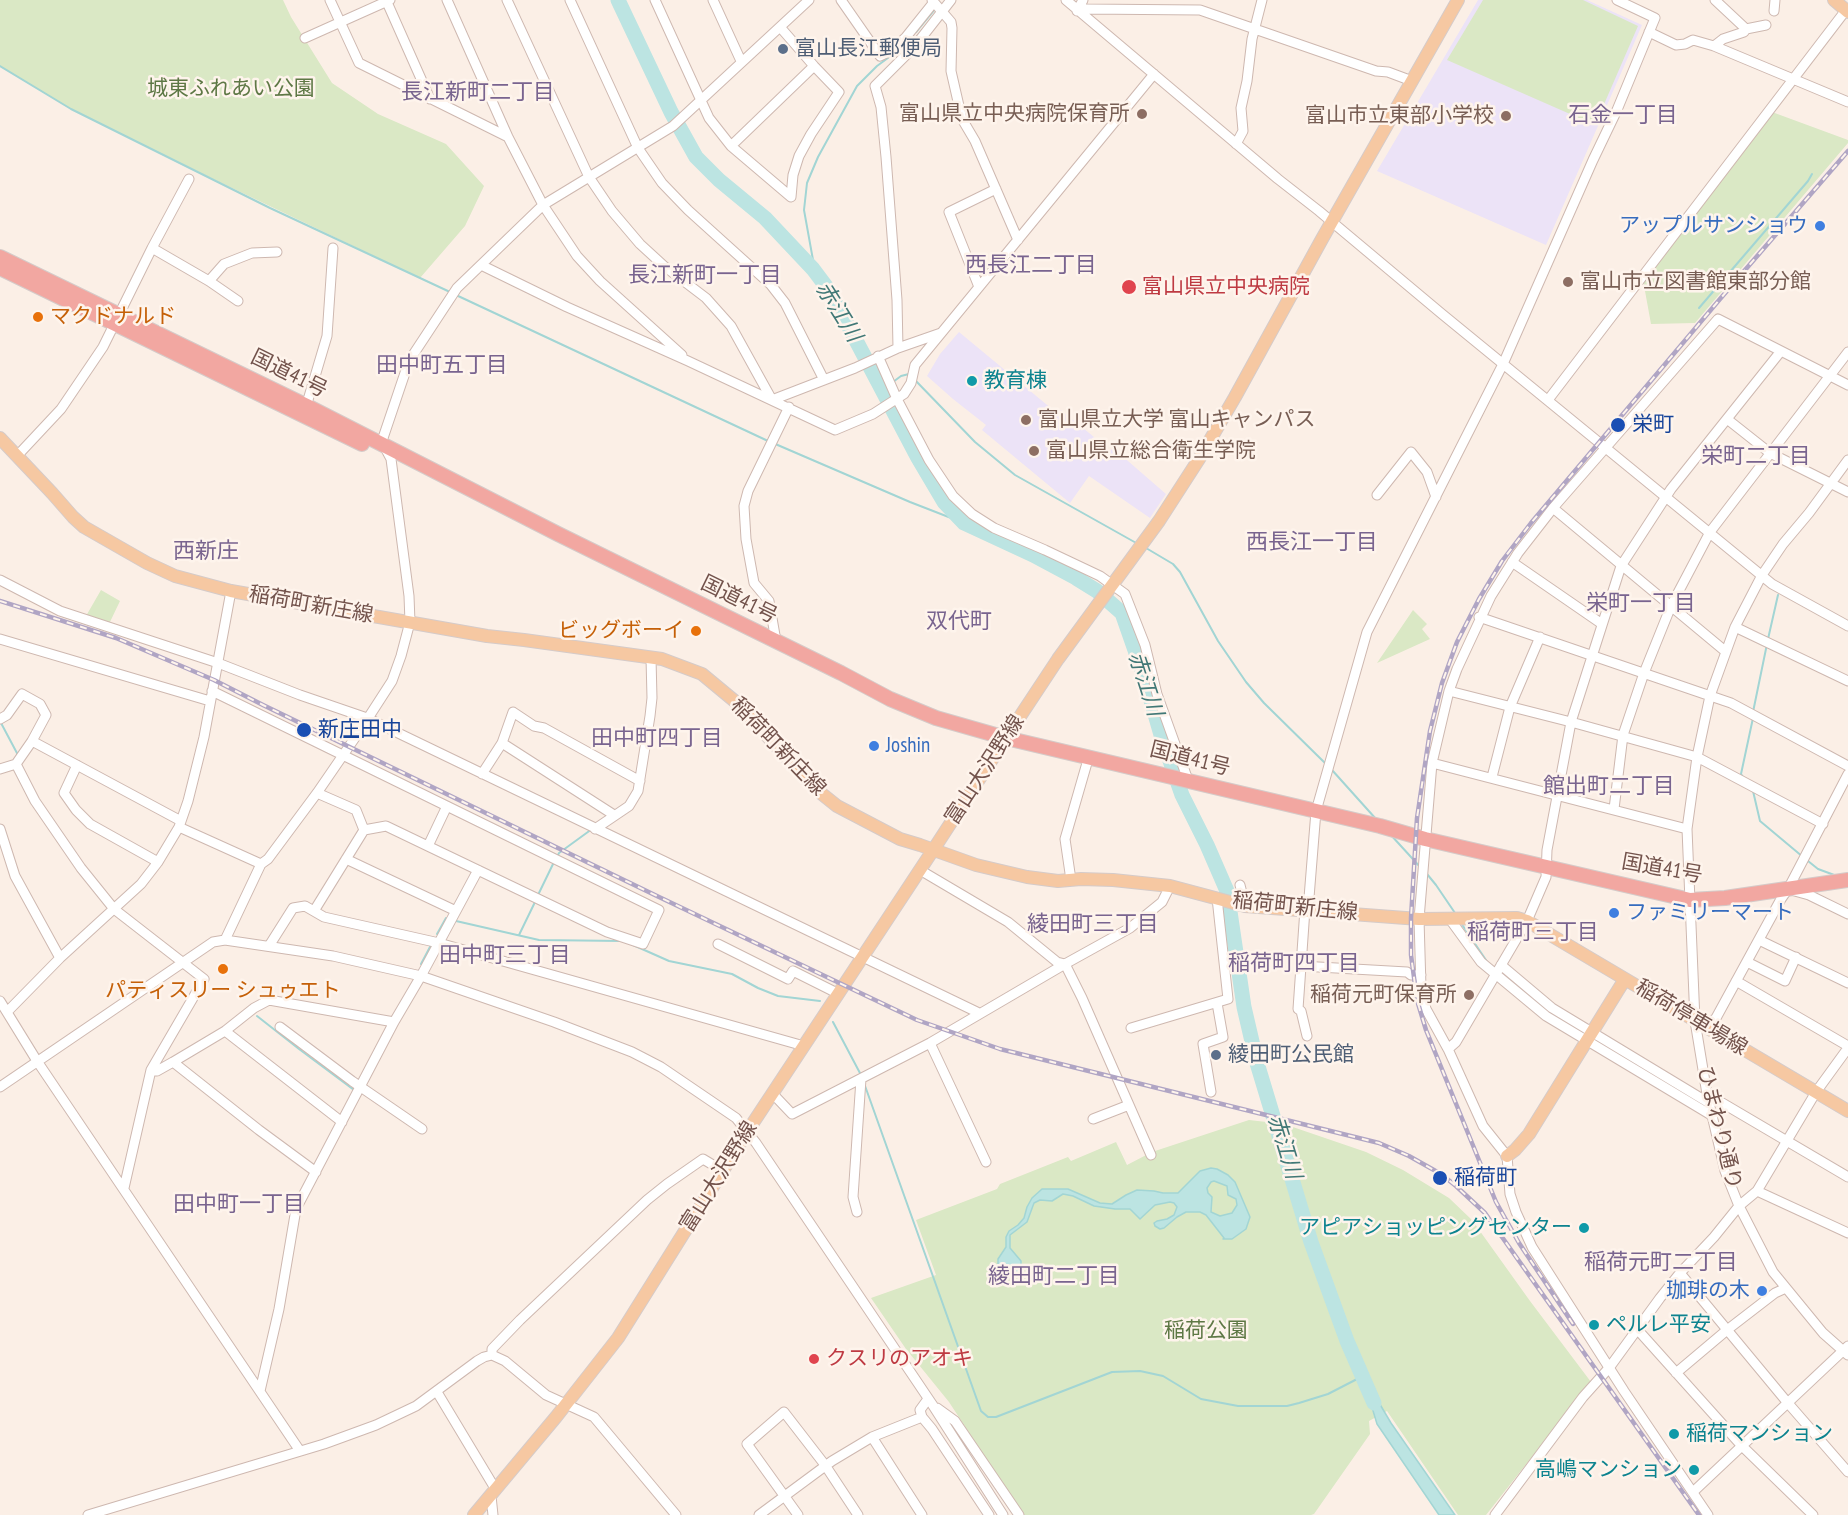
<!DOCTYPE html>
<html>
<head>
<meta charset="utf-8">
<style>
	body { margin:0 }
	canvas { display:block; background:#fbefe6 }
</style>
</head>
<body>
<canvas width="1848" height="1515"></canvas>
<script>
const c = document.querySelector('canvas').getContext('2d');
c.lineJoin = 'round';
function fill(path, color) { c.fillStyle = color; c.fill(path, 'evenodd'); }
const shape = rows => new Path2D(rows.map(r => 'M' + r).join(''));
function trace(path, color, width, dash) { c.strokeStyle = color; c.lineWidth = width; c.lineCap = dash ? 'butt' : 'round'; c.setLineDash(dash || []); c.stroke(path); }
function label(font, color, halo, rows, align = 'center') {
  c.font = font + ' "PT Sans Narrow","Noto Sans JP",sans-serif'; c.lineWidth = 5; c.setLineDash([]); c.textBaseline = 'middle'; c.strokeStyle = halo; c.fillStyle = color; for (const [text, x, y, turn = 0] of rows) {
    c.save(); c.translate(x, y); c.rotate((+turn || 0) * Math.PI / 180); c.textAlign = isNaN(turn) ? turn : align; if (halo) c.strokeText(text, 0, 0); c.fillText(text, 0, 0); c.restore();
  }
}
const education = shape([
	[1478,0,1587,0,1642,25,1546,245,1377,171],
	[959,332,1058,414,1061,410,1094,437,1108,453,1113,448,1166,494,1150,518,1089,476,1070,503,982,430,986,425,953,399,927,376,940,354]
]);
const green = shape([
	[0,0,283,0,291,17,332,83,378,114,446,144,484,186,465,226,420,278,207,176,71,109,0,66],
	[1483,0,1583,0,1638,26,1595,125,1447,60],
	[1772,112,1848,140,1848,143,1695,323,1651,324,1643,280],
	[101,590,120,601,109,624,86,616],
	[1413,610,1427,624,1422,629,1430,639,1377,663],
	[1249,1120,1284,1124,1366,1152,1403,1170,1449,1198,1472,1220,1530,1301,1591,1382,1486,1515,1458,1515,1387,1411,1369,1421,1370,1434,1314,1514,1311,1515,1023,1515,949,1402,906,1349,871,1298,936,1275,916,1220,997,1189,1000,1184,1068,1157,1071,1161,1116,1142,1127,1165,1152,1152]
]);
const water = shape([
	[1211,1168,1217,1169,1228,1175,1235,1182,1250,1217,1246,1229,1232,1239,1223,1239,1224,1238,1206,1215,1200,1212,1186,1212,1177,1217,1164,1228,1160,1229,1155,1226,1154,1223,1157,1221,1167,1219,1174,1215,1177,1207,1174,1203,1170,1202,1155,1205,1140,1219,1130,1209,1115,1209,1094,1206,1073,1196,1063,1194,1052,1201,1040,1200,1034,1203,1027,1222,1010,1235,1010,1248,1021,1261,1021,1268,1019,1273,1009,1277,1002,1274,998,1269,998,1259,1006,1247,1006,1237,1009,1231,1018,1225,1024,1218,1027,1207,1032,1198,1042,1189,1068,1189,1100,1203,1112,1204,1126,1195,1137,1190,1154,1191,1163,1193,1178,1193,1200,1171,1211,1168],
	[1214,1181,1227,1186,1228,1195,1236,1199,1237,1205,1232,1213,1220,1216,1211,1212,1212,1197,1208,1193,1207,1188,1211,1182,1214,1181],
	[1362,1374,1391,1423,1455,1515,1439,1515,1377,1424,1362,1374]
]);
const stream = shape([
	[916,32,935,9],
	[897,51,908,41],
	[0,66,71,109,270,208,450,292],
	[813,269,813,260,804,210,807,183,818,157,857,86,877,66,892,55],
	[456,295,768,441],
	[1699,308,1808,181,1812,174],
	[915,380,975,442,1015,475,1138,544],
	[893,382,901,376,909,374],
	[883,389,888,385],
	[773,443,910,502,964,523],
	[1146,548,1173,564,1180,572,1218,641,1246,682,1264,703,1326,764],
	[1768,639,1778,595],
	[1753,712,1767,644],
	[1,723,18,755],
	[1332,770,1376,819],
	[1743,777,1741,774,1753,718],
	[1753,791,1760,821,1803,857],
	[1390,834,1421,868],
	[557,857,559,853,592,829],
	[1808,861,1818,869,1837,876],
	[1427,874,1436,885,1455,913],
	[538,895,554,862],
	[456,921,539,940,622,941],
	[1461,923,1488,963],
	[437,934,446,918],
	[519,935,536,900],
	[633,945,669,961,732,974,758,988,778,996,820,1001],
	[421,964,431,945],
	[1507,978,1536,1000],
	[257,1016,299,1049,354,1090],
	[833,1022,861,1075],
	[1593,1038,1603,1044],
	[864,1083,981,1411,988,1417,996,1417,1112,1372,1140,1371,1163,1376,1201,1399,1238,1406,1287,1406,1299,1403,1328,1394,1361,1377]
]);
const river = shape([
	[618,0,671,112,696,157,719,180,765,218,813,269,831,293,918,458,944,502,964,523,1033,555,1076,578,1097,591,1122,613,1143,673,1161,735,1182,795,1207,845,1227,891,1244,1007,1257,1063,1311,1242,1347,1341,1374,1403]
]);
const minor = shape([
	[330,0,359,63,508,137],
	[386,0,430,99],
	[447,0,508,137,543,205,577,256,600,281,682,355],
	[507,0,589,177,612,211,640,244,664,266,706,298,731,326,772,400],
	[570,0,638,148,662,183,688,210,771,285,785,303,824,380],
	[655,0,709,118,731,146,791,197,793,175,799,156,811,134,839,92,814,66,780,27],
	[713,0,741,61],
	[841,0,880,56,892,50,906,37,934,2],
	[932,0,951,22,952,28,951,71,962,119,975,141,1018,240],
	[1066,0,1278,179,1319,211,1442,314,1772,584,1848,626],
	[1715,0,1746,29],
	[1086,9,1200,10,1376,71,1388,72,1412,81],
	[1077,11,1083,0],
	[1774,11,1775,0],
	[1649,32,1676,45,1685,44,1693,40,1714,46,1848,102],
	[305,38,390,0],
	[1714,46,1723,39,1744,32,1746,29,1766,25],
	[1236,144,1243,131,1241,108,1247,81,1252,39,1262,0],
	[731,146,814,66],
	[152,248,209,281,238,301],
	[481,265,567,307,688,361,835,430,873,414,904,394,911,383,915,365,1154,74],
	[209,281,224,264,252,253,277,252],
	[979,287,949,212,996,189],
	[898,348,941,333],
	[878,356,897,399,929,460,953,496,972,514,994,528,1045,550,1100,576,1125,594,1145,645,1157,694,1188,780],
	[772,400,855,368,898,348,897,300,886,157,881,107,875,86,915,46,951,0],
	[1548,400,1846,10],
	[305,410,327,336,333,248],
	[1727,419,1770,453,1848,492],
	[17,456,61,409,103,347,152,248,189,179],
	[1848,460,1809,513,1783,544,1762,575,1735,627,1710,696,1697,757,1687,829,1695,1021,1707,1094,1725,1171,1739,1206,1773,1272,1823,1333,1848,1355],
	[1377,495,1411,452,1427,472,1436,497],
	[1553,508,1725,651],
	[1512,562,1602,624],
	[0,580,60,611,218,663,300,695,367,718,979,1013],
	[1479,617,1731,703,1848,766],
	[1735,627,1848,681],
	[0,639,210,701],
	[776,641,769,601,754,583,746,539,744,506,748,491,789,407],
	[212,691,659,910,643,944,607,932,386,826,364,830,314,911],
	[1449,691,1571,722,1697,757,1823,824],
	[0,719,7,715,22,694,40,704,46,715,32,741,16,764,0,769],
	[32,741,181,821],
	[502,743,614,815],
	[1432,763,1687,829],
	[16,764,35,801,81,868,114,909,204,979,151,1070,124,1188],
	[77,765,64,793,76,810,90,824,158,862],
	[482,774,502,743,513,712,534,726,544,728,640,781],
	[1492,777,1510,707,1540,637],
	[317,793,356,810,364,830],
	[1614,809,1623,735,1644,673,1671,606,1710,532,1848,352],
	[179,827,261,864],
	[0,829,15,876,60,958],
	[595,829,629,806,638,791,650,716,652,698,651,658],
	[428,846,447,806],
	[346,859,456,911],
	[920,870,1008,922,1057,962,1065,964,1082,998,1151,1155],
	[1071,880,1065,839,1089,756],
	[1240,885,1245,905],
	[1791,890,1809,895,1848,914],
	[1305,909,1298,1009,1301,1011,1307,1036],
	[1308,910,1316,811,1367,632,1503,364,1593,160,1617,110,1655,18,1617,0],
	[1449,918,1481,962,1546,1016,1711,1115],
	[225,940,261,864,268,859,317,793,361,729,392,681,401,656,410,622,409,596,391,459,383,444,383,438,409,361,457,288,543,205,673,126,809,0],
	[1759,940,1848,983],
	[718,944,788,979,793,971,839,994],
	[269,946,293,908,305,906,324,917,439,943,804,1046],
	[1747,962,1785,981,1796,957],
	[1501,965,1552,1008,1709,1103],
	[1301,966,1407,972,1411,975,1421,975],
	[1736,981,1848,1046],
	[0,1001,37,1061,300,1451],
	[7,1012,60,958,141,884,158,862,179,827,188,801,204,737,231,591],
	[280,1027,352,1081,422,1129],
	[1705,1027,1716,1018,1781,899,1788,889,1848,774],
	[1131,1028,1228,999,1217,898],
	[225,1031,342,1122],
	[930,1043,986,1162],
	[1448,1049,1456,1042,1527,921,1546,877,1547,850,1571,722,1621,566,1671,489,1781,351],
	[151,1071,157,1071,173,1062],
	[0,1087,213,942,225,940,333,956,421,976,554,1022,632,1052,661,1067,736,1118,756,1143,932,1404,1003,1515],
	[1211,1092,1203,1044,1223,1037,1217,1003],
	[773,1094,792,1114,930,1043,1065,964,1130,928,1162,902,1170,886],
	[1707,1094,1848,1177],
	[1093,1119,1129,1105],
	[316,1172,259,1130,173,1062,225,1031,254,1008,269,1000,394,1022],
	[1757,1191,1848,1233],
	[857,1212,853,1197,861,1079],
	[1680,1273,1787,1402,1848,1472],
	[1637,1329,1741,1445,1813,1515],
	[492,1355,505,1361,546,1395,594,1417,676,1515],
	[1676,1373,1727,1330,1775,1293,1786,1288],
	[260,1391,279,1309,296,1209,394,1022,421,976,478,870],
	[437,1392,496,1490],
	[928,1399,920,1410,922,1417,932,1429,989,1515],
	[937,1408,955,1421,1019,1515],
	[872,1437,922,1515],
	[1693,1492,1848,1346],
	[491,1496,493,1515],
	[88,1515,324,1444,376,1425,416,1406,477,1361,484,1357,492,1355,492,1349,520,1320,647,1200,667,1184,703,1159,723,1171],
	[759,1515,832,1461,872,1437,922,1417],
	[798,1515,747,1444,784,1412,825,1465,858,1515],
	[1495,1515,1583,1397,1609,1368,1660,1298,1680,1273,1714,1237,1739,1206,1757,1191,1816,1092,1848,1048],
	[1708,1515,1624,1391,1532,1247,1516,1212,1510,1194,1507,1156,1483,1126,1448,1049,1426,1009,1421,987,1419,919,1432,763,1449,691,1457,669,1491,596,1518,553,1553,508,1718,319,1848,385]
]);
const major = shape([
	[1834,0,1848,12],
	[0,438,52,493,73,517,84,527,147,563,175,576,231,591,487,636,524,640,662,659,702,674,737,703,801,773,822,794,837,806,900,839,920,845,976,865,1027,877,1058,881,1081,879,1113,880,1170,886,1245,906,1419,919,1517,918,1527,921,1848,1111],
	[1507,1156,1515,1150,1529,1134,1625,979],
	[474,1515,556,1417,618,1338,747,1132,939,841,1019,718,1058,659,1159,521,1199,459,1235,397,1322,239,1458,0]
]);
const highway = shape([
	[0,257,307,406,558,534,841,673,890,699,936,718,1006,738,1380,826,1425,839,1690,900,1725,898,1848,880],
	[0,268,362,444]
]);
const rail = shape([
	[0,601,116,638,214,680,263,705,659,897,917,1020,1000,1049,1379,1143,1409,1156,1441,1174,1456,1186,1485,1213,1699,1515],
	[1573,1324,1519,1243,1496,1202,1426,1030,1417,1000,1411,955,1411,918,1417,818,1430,731,1442,683,1457,642,1479,599,1502,561,1531,523,1720,299,1848,151]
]);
const markers = [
	[783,49,6,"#5c6f8a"],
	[1142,114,6,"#8d6e63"],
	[1506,116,6,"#8d6e63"],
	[1820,226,6,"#3f7fe0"],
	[1568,282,6,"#8d6e63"],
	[1129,287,8,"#e0444e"],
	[38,317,6,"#e8710a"],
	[972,381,6,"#0f9aa8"],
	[1026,420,6,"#8d6e63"],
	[1618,425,8,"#1a4fb4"],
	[1034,451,6,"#8d6e63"],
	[696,631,6,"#e8710a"],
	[304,730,8,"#1a4fb4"],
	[874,746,6,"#3f7fe0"],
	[1614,913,6,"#3f7fe0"],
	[223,969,6,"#e8710a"],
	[1469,995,6,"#8d6e63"],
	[1216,1055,6,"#5c6f8a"],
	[1440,1178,8,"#1a4fb4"],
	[1584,1228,6,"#0f9aa8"],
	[1762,1291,6,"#3f7fe0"],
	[1594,1325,6,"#0f9aa8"],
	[814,1359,6,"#e0444e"],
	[1674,1434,6,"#0f9aa8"],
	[1694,1470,6,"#0f9aa8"]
];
const serviceNames = [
	["富山長江郵便局",795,49],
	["綾田町公民館",1228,1055]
];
const parkNames = [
	["城東ふれあい公園",231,89],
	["稲荷公園",1206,1331]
];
const educationNames = [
	["富山県立中央病院保育所",1130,114],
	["富山市立東部小学校",1494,116],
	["富山市立図書館東部分館",1580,282,"left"],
	["富山県立大学 富山キャンパス",1038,420,"left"],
	["富山県立総合衛生学院",1046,451,"left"],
	["稲荷元町保育所",1457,995]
];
const shopNames = [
	["アップルサンショウ",1808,226],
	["Joshin",886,746,"left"],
	["ファミリーマート",1626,913,"left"],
	["珈琲の木",1750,1291]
];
const healthNames = [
	["富山県立中央病院",1142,287],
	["クスリのアオキ",826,1359]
];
const foodNames = [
	["マクドナルド",50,317],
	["ビッグボーイ",684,631,"right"],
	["パティスリー シュゥエト",223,991,"center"]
];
const streetNames = [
	["国道41号",289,374,26],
	["国道41号",739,600,26],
	["稲荷町新庄線",311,605,10],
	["稲荷町新庄線",778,747,46],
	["国道41号",1190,759,14],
	["富山大沢野線",985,770,-57],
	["国道41号",1662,869,10],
	["稲荷町新庄線",1295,907,6],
	["稲荷停車場線",1691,1018,31],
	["ひまわり通り",1719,1128,76],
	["富山大沢野線",719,1177,-58]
];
const cultureNames = [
	["教育棟",984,381],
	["アピアショッピングセンター",1572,1228,"right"],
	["ペルレ平安",1606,1325],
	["稲荷マンション",1686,1434],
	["高嶋マンション",1682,1470,"right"]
];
const transitNames = [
	["栄町",1632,425],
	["新庄田中",318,730],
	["稲荷町",1454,1178]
];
const neighbourhoodNames = [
	["長江新町二丁目",478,93],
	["石金一丁目",1623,116],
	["西長江二丁目",1031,266],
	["長江新町一丁目",705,276],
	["田中町五丁目",442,366],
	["栄町二丁目",1756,457],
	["西長江一丁目",1312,543],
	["西新庄",206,552],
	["栄町一丁目",1641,604],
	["双代町",959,622],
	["田中町四丁目",657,739],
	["館出町二丁目",1609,787],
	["綾田町三丁目",1093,925],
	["稲荷町三丁目",1533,933],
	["田中町三丁目",505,956],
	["稲荷町四丁目",1294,964],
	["田中町一丁目",239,1205],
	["稲荷元町二丁目",1661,1263],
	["綾田町二丁目",1054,1277]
];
const waterNames = [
	["赤江川",838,312,58],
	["赤江川",1145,684,72],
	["赤江川",1284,1147,73]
];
fill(education, '#ece3f7');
fill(green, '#dae8c5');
fill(water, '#bce4e2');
trace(water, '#a2d5d4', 1.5);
trace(stream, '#a2d5d4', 2);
trace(river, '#bce4e2', 15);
trace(minor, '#ceb8b0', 11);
trace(major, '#d5cbc9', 14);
trace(highway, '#d5cbc9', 16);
trace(minor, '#fff', 9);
trace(major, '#f6c8a2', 12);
trace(highway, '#f2a7a1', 14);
trace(rail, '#b0a5c4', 4.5);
trace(rail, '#fef4ec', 2, [7]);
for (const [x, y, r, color] of markers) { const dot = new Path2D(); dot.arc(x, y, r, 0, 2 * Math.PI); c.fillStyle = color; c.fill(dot); trace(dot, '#fef4ec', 2); }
label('21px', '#4e5e75', '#fef4ec', serviceNames, 'left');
label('21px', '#5e7845', '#fef4ec', parkNames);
label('21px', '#785e54', '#fef4ec', educationNames, 'right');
label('21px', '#366cbe', '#fef4ec', shopNames, 'right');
label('21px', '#be3a42', '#fef4ec', healthNames, 'left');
label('21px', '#c56008', '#fef4ec', foodNames, 'left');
label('21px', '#73534c', '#fef4ec', streetNames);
label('21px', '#0d838f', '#fef4ec', cultureNames, 'left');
label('21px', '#164399', '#fef4ec', transitNames, 'left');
label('22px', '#79648f', '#fef4ec', neighbourhoodNames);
label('italic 22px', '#417876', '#fef4ec', waterNames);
</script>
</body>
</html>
